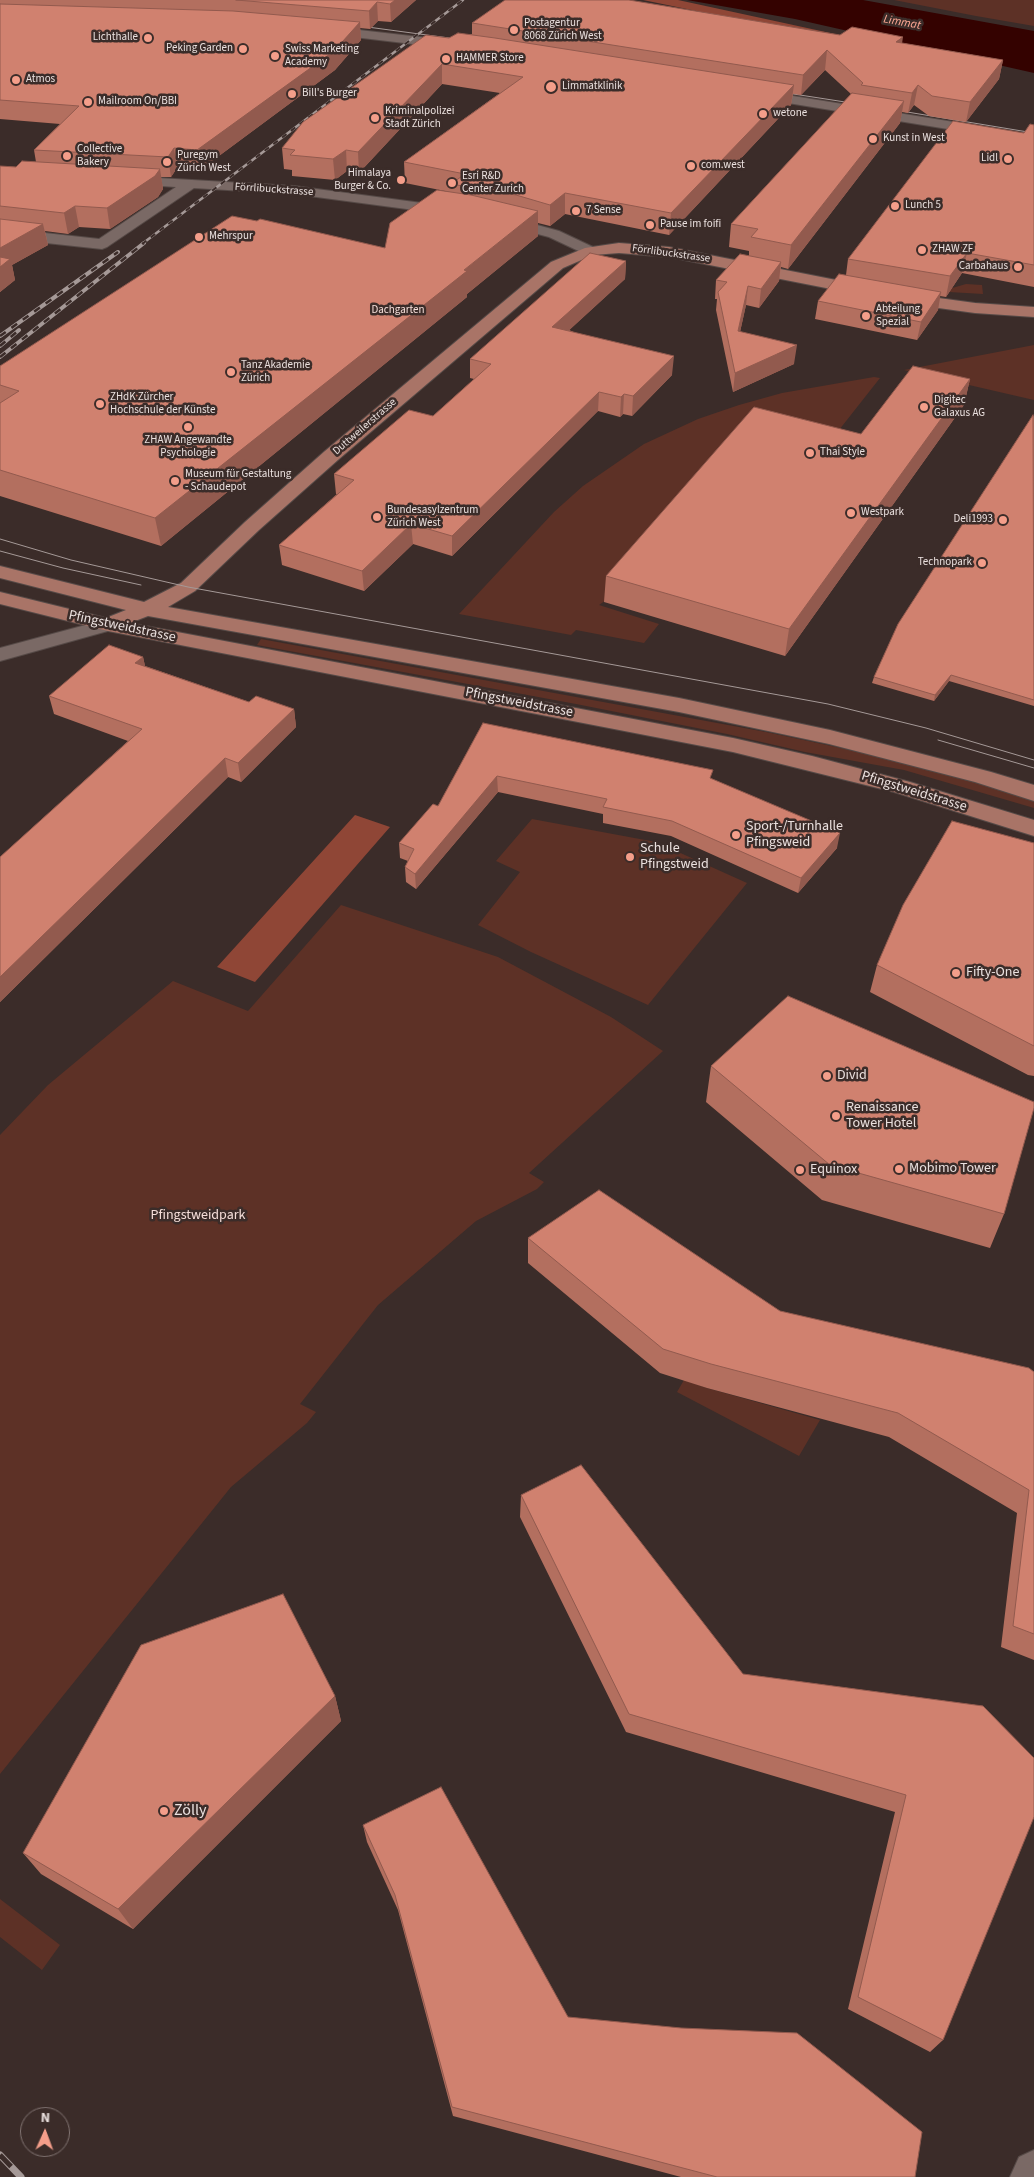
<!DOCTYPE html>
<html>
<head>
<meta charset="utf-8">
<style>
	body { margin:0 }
	#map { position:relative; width:1034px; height:2177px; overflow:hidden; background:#3b2c29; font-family:"Source Sans 3",sans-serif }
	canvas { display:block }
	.north { position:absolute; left:20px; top:2107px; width:50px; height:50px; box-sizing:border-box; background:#3b2c29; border:1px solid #817472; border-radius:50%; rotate:2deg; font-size:14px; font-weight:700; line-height:20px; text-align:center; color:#ebe1df }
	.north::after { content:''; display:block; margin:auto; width:18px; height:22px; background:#f49e8a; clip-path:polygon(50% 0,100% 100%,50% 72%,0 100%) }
</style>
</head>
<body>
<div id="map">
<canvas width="1034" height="2177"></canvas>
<div class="north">N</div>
</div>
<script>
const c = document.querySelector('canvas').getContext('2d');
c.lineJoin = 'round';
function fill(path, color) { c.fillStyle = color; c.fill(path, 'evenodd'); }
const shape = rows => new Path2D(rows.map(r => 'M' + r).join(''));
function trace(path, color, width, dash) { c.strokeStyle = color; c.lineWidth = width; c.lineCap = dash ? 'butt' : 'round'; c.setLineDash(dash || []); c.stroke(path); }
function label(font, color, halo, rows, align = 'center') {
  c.font = font + ' "Source Sans 3",sans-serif'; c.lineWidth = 5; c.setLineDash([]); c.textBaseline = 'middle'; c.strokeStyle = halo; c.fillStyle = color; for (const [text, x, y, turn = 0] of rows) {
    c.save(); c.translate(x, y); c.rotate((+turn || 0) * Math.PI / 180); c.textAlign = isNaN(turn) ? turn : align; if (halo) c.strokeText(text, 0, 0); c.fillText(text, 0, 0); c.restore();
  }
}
const green = shape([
	[894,0,1034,0,1034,26,976,16],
	[966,284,982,285,983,294,949,292,949,289],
	[1034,345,1034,400,904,370],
	[874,377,880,378,828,444,599,605,659,624,644,643,576,630,571,635,459,614,554,512,583,486,644,444,698,419,739,405,782,393],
	[261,639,766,732,855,751,985,785,1034,801,1034,808,904,770,805,752,727,734,576,704,257,645],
	[532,819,656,842,747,883,648,1005,531,952,478,925,520,872,496,861],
	[341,905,498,957,611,1017,663,1051,529,1173,544,1182,537,1189,476,1221,378,1305,300,1404,316,1412,307,1423,231,1487,0,1774,0,1135,48,1085,173,981,248,1011],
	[684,1380,707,1388,820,1420,799,1456,677,1392],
	[0,1899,60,1945,42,1970,0,1937]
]);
const forest = shape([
	[643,0,678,0,1001,70,789,30],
	[355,815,390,827,255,982,217,967]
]);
const water = shape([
	[687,0,863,0,1034,31,1034,73,795,19]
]);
const minor = shape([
	[324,26,455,41,461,45,455,49,320,33,318,30,324,26],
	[756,90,1034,135,1034,143,751,97,749,94,751,91,756,90],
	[124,176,294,186,452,207,457,208,459,211,457,214,452,215,294,194,194,188,107,247,102,249,0,238,0,228,99,239,176,187,119,183,117,180,119,177,124,176],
	[501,215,559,231,595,248,598,251,595,254,585,254,549,237,496,223,493,220,496,217,501,215],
	[108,619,115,621,118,625,115,629,0,661,0,648,108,619],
	[1034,2150,1034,2177,1010,2177,1019,2157,1034,2150]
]);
const major = shape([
	[619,243,669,247,902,293,975,303,1034,307,1034,317,975,313,902,303,669,257,619,253,593,255,563,268,339,459,259,530,195,591,168,607,679,698,830,730,991,772,1034,785,1034,801,975,782,829,744,679,712,148,616,130,623,733,738,812,756,910,782,1034,820,1034,836,894,792,733,752,108,631,0,604,0,592,106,618,126,610,0,578,0,566,144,602,181,583,245,522,325,451,551,262,585,248,619,243]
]);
const tram = shape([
	[360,26,464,40],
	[787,93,858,104],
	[895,110,1034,133],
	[0,539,71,560,188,587,828,704,926,728,1034,760],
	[0,551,63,568,141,585],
	[938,740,1034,768]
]);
const railFar2 = shape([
	[142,244,463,0]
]);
const railFar1 = shape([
	[0,336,118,252],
	[0,346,19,330],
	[0,357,144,243]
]);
const rail = shape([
	[0,2155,21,2177]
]);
const wall = shape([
	[0,0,416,0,391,22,378,21,370,29,360,28,361,40,335,70,200,170,177,168,171,177,161,177,163,189,158,197,110,229,79,227,68,234,45,231,48,245,12,265,15,280,0,292,0,166,16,167,36,162,34,150,60,124,0,119],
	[472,23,840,35,902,43,1003,60,999,79,966,122,929,116,914,105,908,113,902,112,900,123,788,269,781,267,779,281,759,308,746,305,740,332,794,364,733,392,716,310,717,299,715,299,716,280,749,256,749,251,729,247,731,224,851,94,825,70,801,95,793,94,791,105,669,235,565,214,550,226,538,223,538,236,467,294,467,297,161,546,0,496,0,366,257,221,385,248,450,192,405,183,404,162,500,93,442,84,359,173,347,171,335,180,292,176,292,170,284,169,282,148,449,38,472,34],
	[1034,125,1034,287,962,273,946,297,940,296,938,310,917,340,815,319,818,301,846,275,848,259],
	[626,261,625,279,569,330,672,375,632,416,623,414,620,417,598,411,452,556,413,544,364,591,282,565,279,545,337,494,336,494,334,474,433,416,474,379,470,378,470,359],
	[970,379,964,405,785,656,604,602,606,576,861,434],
	[1034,415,1034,706,949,681,934,701,872,683,874,677],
	[143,657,145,666,249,702,294,709,296,727,241,782,228,777,0,1002,0,857,128,741,54,714,49,696],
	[483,723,712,779,837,848,798,893,671,836,603,823,603,814,498,792,416,889,406,882,405,867,408,861,400,858,399,843,438,806],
	[1034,843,1034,1076,1028,1075,870,992,877,965],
	[711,1066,1004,1214,990,1248,822,1200,706,1102],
	[528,1238,780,1311,1034,1372,1034,1660,1001,1647,1017,1513,889,1437,707,1388,660,1373,528,1263],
	[521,1495,743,1674,983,1706,943,2040,930,2052,848,2009,895,1812,626,1732,520,1517],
	[335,1696,341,1721,133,1929,41,1874,23,1853],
	[363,1825,568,2017,915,2177,681,2177,453,2116,398,1910,367,1842]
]);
const shadedWall = shape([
	[395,0,416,0,391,22,390,4],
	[377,2,378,21,370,29,369,11],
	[360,22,361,40,335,70,200,170,197,150],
	[903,37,900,57,896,42],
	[827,50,825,70,801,95,803,75],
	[1003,60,999,79,966,122,970,102],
	[442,64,442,84,359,173,358,152],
	[794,85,791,105,669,235,671,213],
	[918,85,914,105,908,113,912,93],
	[904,101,900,123,788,269,791,245],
	[174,148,177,168,171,177,168,157],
	[346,150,347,171,335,180,333,159],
	[160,169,163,189,158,197,110,229,107,208],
	[565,193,565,214,550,226,550,205],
	[75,206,79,227,68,234,64,213],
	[538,211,538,236,467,294,467,297,161,546,155,518],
	[43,224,48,245,12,265,15,280,0,292,0,248],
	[967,253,962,273,946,297,950,276],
	[626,261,625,279,552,346,552,327],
	[781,262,779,281,759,308,761,289],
	[748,286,746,305,736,350,738,331],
	[941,292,938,310,917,340,921,322],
	[797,345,794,364,733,392,735,373],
	[674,356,672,375,632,416,633,396],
	[970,379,964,405,785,656,789,629],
	[599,392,598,411,452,556,452,536],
	[624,394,623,414,620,417,621,397],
	[411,524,413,544,364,591,362,571],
	[143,657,147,675,135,663],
	[951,675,949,681,934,701,935,695],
	[294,709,296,727,241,782,238,763],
	[225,758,228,777,0,1002,0,977],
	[497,776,498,792,416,889,415,874],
	[840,833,837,848,798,893,801,878],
	[335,1696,341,1721,133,1929,118,1909]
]);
const building = shape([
	[236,0,395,0,390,4,377,2,369,11,236,0],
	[505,0,629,0,840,35,852,27,903,37,896,42,1003,60,970,102,932,96,918,85,912,93,861,85,863,83,827,50,803,75,472,23,505,0],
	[0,4,233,11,360,22,334,51,197,150,174,148,168,157,34,150,79,106,0,100,0,4],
	[458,33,495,38,794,85,671,213,565,193,550,205,516,195,451,184,465,174,404,162,523,77,442,64,358,152,346,150,333,159,290,155,295,150,282,148,303,122,426,35,449,38,458,33],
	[852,93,904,101,791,245,751,237,758,229,731,224,852,93],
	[953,121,1024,133,1030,124,1034,125,1034,265,967,253,950,276,848,259,953,121],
	[22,161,160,169,155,176,107,208,75,206,64,213,0,206,0,166,16,167,22,161],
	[437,190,471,195,538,211,464,270,467,271,155,518,0,470,0,403,19,391,0,385,0,366,232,216,257,221,260,219,385,248,390,223,437,190],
	[0,219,43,224,0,248,0,219],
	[590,253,626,261,552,327,674,356,633,396,624,394,621,397,599,392,452,536,411,524,362,571,279,545,354,480,334,474,409,410,433,416,491,364,470,359,590,253],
	[740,254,781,262,761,289,748,286,738,331,797,345,735,373,718,292,727,282,716,280,740,254],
	[0,257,10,259,0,267,0,257],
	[839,274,941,292,921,322,818,301,839,274],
	[913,366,970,379,789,629,606,576,754,407,861,434,913,366],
	[1033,415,1034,700,951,675,935,695,874,677,898,624,1033,415],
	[109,645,143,657,135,663,249,702,256,696,294,709,238,763,225,758,0,977,0,857,142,729,49,696,109,645],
	[483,723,713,770,710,778,840,833,801,878,672,821,603,807,607,799,497,776,415,874,405,867,414,849,399,843,433,804,438,806,483,723],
	[952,821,1034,843,1034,1046,877,965,903,905,952,821],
	[788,996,1034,1102,1034,1108,1004,1214,830,1165,711,1066,788,996],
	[599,1190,780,1311,1029,1368,1034,1372,1034,1634,1013,1626,1029,1490,898,1413,711,1364,663,1349,528,1238,599,1190],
	[581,1465,743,1674,983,1706,1034,1758,1034,1817,943,2040,858,1997,906,1795,629,1714,521,1495,581,1465],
	[283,1594,335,1696,118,1909,23,1853,141,1645,283,1594],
	[441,1787,568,2017,681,2028,797,2033,922,2132,915,2177,717,2177,452,2107,395,1895,363,1825,441,1787]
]);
const markers = [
	[514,30,5,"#f49e8a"],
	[148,38,5,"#f49e8a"],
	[243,49,5,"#f49e8a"],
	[275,56,5,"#f49e8a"],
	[446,59,5,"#f49e8a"],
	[16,80,5,"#f49e8a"],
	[551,87,6,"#f49e8a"],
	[292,94,5,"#f49e8a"],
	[88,102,5,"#f49e8a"],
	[763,114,5,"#f49e8a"],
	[375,118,5,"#f49e8a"],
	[873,139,5,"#f49e8a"],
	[67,156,5,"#f49e8a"],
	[1008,159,5,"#f49e8a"],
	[167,162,5,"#f49e8a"],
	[691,166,5,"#f49e8a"],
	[401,180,5,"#f49e8a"],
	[452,183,5,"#f49e8a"],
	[895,206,5,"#f49e8a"],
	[576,211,5,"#f49e8a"],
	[650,225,5,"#f49e8a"],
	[199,237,5,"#f49e8a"],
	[922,250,5,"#f49e8a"],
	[1018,267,5,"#f49e8a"],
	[866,316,5,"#f49e8a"],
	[231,372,5,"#f49e8a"],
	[100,404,5,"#f49e8a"],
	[924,407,5,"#f49e8a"],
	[188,427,5,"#f49e8a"],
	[810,453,5,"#f49e8a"],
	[175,481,5,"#f49e8a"],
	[851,513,5,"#f49e8a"],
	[377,517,5,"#f49e8a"],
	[1003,520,5,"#f49e8a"],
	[982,563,5,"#f49e8a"],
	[736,835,5,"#f49e8a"],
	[630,857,5,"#f49e8a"],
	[956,973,5,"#f49e8a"],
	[827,1076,5,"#f49e8a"],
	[836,1116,5,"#f49e8a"],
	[899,1169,5,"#f49e8a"],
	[800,1170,5,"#f49e8a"],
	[164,1811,5,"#f49e8a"]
];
const farPoinames = [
	["Postagentur",524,24],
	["8068 Zürich West",524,37],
	["Lichthalle",138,38,"right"],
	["Peking Garden",233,49,"right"],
	["Swiss Marketing",285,50],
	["Academy",285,63],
	["HAMMER Store",456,59],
	["Atmos",26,80],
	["Limmatklinik",562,87],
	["Bill's Burger",302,94],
	["Mailroom On/BBI",98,102],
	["Kriminalpolizei",385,112],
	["Stadt Zürich",385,125],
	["wetone",773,114],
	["Kunst in West",883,139],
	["Collective",77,150],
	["Bakery",77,163],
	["Puregym",177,156],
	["Zürich West",177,169],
	["Lidl",998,159,"right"],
	["com.west",701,166],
	["Himalaya",391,174,"right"],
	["Burger & Co.",391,187,"right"],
	["Esri R&D",462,177],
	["Center Zurich",462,190],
	["Lunch 5",905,206],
	["7 Sense",586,211],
	["Pause im foifi",660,225],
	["Mehrspur",209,237],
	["ZHAW ZF",932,250],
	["Carbahaus",1008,267,"right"],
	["Abteilung",876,310],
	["Spezial",876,323],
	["Tanz Akademie",241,366],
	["Zürich",241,379],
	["ZHdK Zürcher",110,398],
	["Hochschule der Künste",110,411],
	["Digitec",934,401],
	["Galaxus AG",934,414],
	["ZHAW Angewandte",188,441,"center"],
	["Psychologie",188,454,"center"],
	["Thai Style",820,453],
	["Museum für Gestaltung",185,475],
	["- Schaudepot",185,488],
	["Bundesasylzentrum",387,511],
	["Zürich West",387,524],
	["Westpark",861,513],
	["Deli1993",993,520,"right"],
	["Technopark",972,563,"right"]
];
const farStreetnames = [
	["Förrlibuckstrasse",274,190,4],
	["Förrlibuckstrasse",671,254,8],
	["Duttweilerstrasse",365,427,-41]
];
const farParknames = [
	["Dachgarten",398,311]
];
const farWaternames = [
	["Limmat",902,23,10]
];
const streetNames = [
	["Pfingstweidstrasse",122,627,12],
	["Pfingstweidstrasse",519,703,11],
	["Pfingstweidstrasse",914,792,17]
];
const poiNames = [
	["Sport-/Turnhalle",746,827],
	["Pfingsweid",746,843],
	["Schule",640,849],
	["Pfingstweid",640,865],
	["Fifty-One",966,973],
	["Divid",837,1076],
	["Renaissance",846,1108],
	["Tower Hotel",846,1124],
	["Mobimo Tower",909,1169],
	["Equinox",810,1170]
];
const parkNames = [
	["Pfingstweidpark",198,1216]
];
const nearPoinames = [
	["Zölly",174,1811]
];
fill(green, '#5d3126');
fill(forest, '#8f4636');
fill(water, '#340200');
trace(minor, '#564a47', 2);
trace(major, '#564a47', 2);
fill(minor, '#7a6965');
fill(major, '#a97467');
trace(tram, '#a59997', 1);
trace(railFar2, '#a59997', 2.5);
trace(railFar1, '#a59997', 4);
trace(rail, '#a59997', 7);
trace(railFar2, '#3b2c29', 2, [5.5]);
trace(railFar1, '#3b2c29', 2.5, [7]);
trace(rail, '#3b2c29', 5, [16]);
fill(wall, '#b36f5f');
fill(shadedWall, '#925a4e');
fill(building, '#d0816f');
trace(building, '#925a4e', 1);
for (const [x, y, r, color] of markers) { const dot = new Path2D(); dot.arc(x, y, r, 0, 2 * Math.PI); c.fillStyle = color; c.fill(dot); trace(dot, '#3b2c29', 2); }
label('11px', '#ebe1df', '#3b2c29', farPoinames, 'left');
label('11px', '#ebe1df', '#3b2c29', farStreetnames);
label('11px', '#f5ded9', '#3b2c29', farParknames);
label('italic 12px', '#ffa995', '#3b2c29', farWaternames);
label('14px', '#ebe1df', '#3b2c29', streetNames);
label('14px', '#ebe1df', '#3b2c29', poiNames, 'left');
label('14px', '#f5ded9', '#3b2c29', parkNames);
label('16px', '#ebe1df', '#3b2c29', nearPoinames, 'left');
</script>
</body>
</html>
